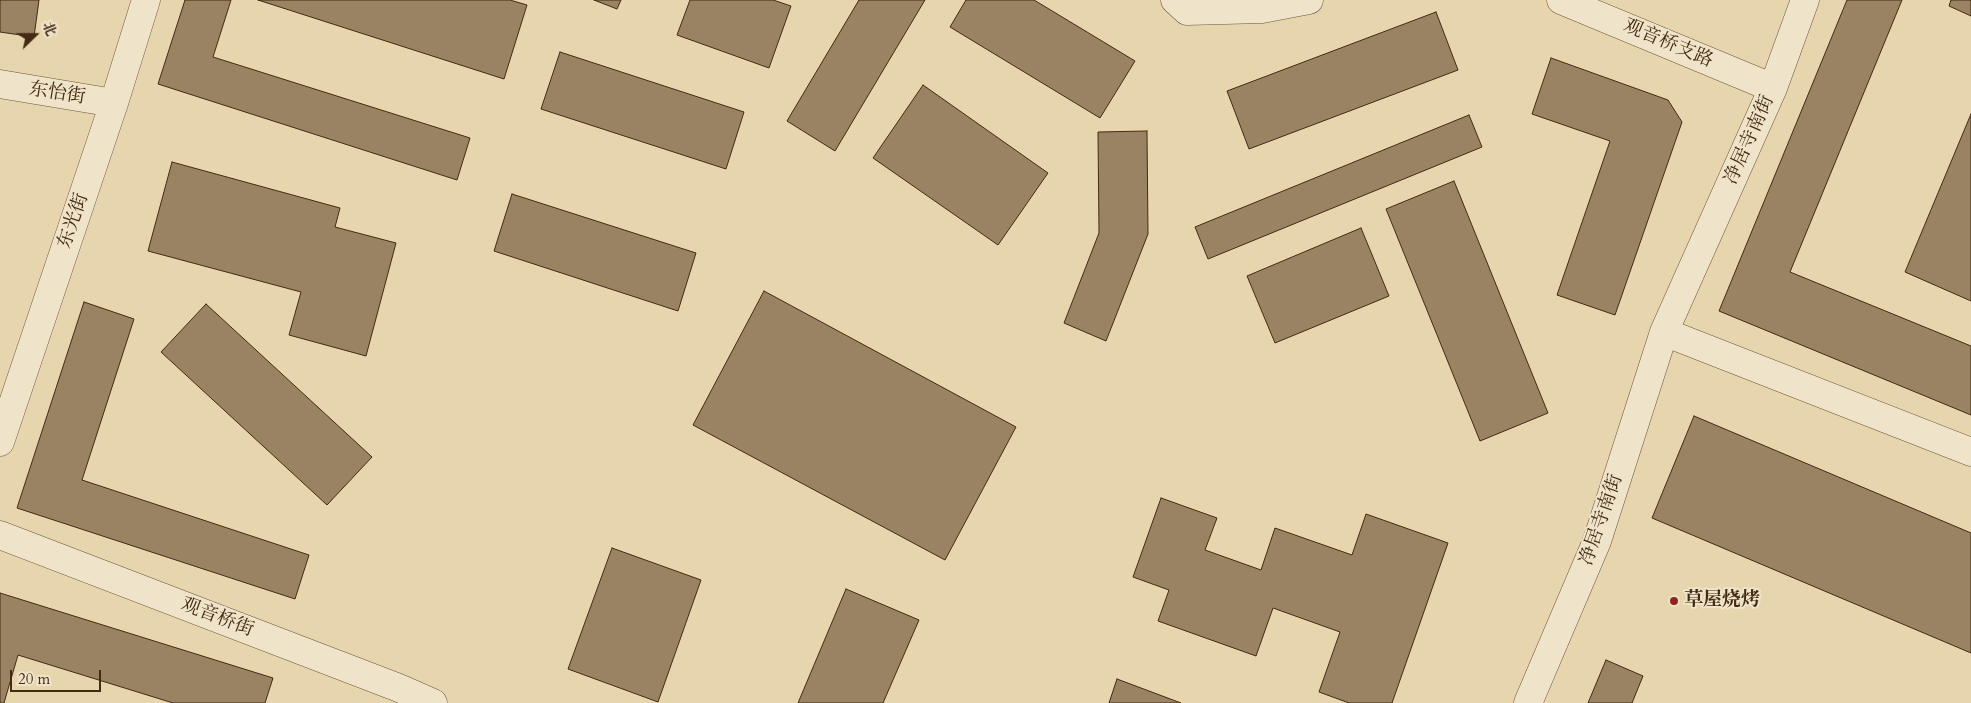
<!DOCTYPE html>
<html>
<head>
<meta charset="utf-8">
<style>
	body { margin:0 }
	#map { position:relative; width:1971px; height:703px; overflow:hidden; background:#e7d5ad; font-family:Cardo,"Noto Serif SC",serif }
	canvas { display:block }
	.north { position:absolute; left:10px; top:10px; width:50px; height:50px; -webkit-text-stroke:4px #efe4ca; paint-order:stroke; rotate:68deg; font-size:14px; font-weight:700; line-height:20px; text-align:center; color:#442a13 }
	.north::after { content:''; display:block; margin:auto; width:18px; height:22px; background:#442a13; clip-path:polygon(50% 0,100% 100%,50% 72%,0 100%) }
	.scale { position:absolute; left:10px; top:670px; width:91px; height:22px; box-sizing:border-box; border:2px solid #442a13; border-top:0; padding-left:6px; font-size:15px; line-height:18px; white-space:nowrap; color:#442a13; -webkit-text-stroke:4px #efe4ca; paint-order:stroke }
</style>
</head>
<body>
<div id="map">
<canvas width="1971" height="703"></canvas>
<div class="north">北</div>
<div class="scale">20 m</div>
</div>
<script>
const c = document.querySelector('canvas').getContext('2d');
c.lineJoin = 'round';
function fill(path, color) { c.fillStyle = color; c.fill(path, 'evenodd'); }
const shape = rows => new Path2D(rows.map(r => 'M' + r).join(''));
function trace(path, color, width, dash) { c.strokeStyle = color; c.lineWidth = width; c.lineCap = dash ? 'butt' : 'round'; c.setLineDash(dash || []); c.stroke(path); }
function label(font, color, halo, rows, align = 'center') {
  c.font = font + ' Cardo,"Noto Serif SC",serif'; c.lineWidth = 4; c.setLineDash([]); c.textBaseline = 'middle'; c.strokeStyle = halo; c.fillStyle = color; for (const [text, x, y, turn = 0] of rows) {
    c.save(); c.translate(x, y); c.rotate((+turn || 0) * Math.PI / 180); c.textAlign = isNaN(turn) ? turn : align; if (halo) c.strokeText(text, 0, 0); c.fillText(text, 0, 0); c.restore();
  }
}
const building = shape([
	[0,0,39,0,34,37,0,32,0,0],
	[185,0,231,0,213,57,470,138,457,180,158,84,185,0],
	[258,0,510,0,527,5,504,79,258,0],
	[594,0,621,0,617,9,594,0],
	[690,0,773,0,791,6,769,68,677,35,690,0],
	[859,0,925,0,835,151,787,121,859,0],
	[966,0,1034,0,1135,61,1100,118,950,27,966,0],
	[1847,0,1902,0,1790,272,1971,346,1971,415,1719,311,1847,0],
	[1951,0,1971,0,1971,16,1949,6,1951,0],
	[1436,12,1458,70,1249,149,1227,91,1436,12],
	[560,52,744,112,726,169,541,109,560,52],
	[1551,58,1668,100,1682,122,1615,315,1557,295,1610,141,1532,114,1551,58],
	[923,85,1048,173,998,245,873,158,923,85],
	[1971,114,1971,301,1905,272,1971,114],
	[1469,115,1482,147,1208,259,1195,227,1469,115],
	[1147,131,1148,234,1106,341,1064,323,1099,233,1098,132,1147,131],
	[172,162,340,208,335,227,396,243,366,356,289,335,301,292,148,251,172,162],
	[1454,181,1548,413,1480,441,1386,209,1454,181],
	[512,194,696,253,678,311,494,251,512,194],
	[1361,228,1389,296,1275,343,1247,276,1361,228],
	[764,291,1016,427,945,560,693,425,764,291],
	[84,302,134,319,82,480,309,555,295,599,17,508,84,302],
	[206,304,372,457,327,505,161,352,206,304],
	[1694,416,1971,533,1971,653,1652,518,1694,416],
	[1161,498,1217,518,1205,550,1261,570,1275,528,1352,555,1366,514,1448,543,1392,703,1349,703,1319,692,1340,632,1273,608,1256,656,1158,621,1169,590,1133,577,1161,498],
	[612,548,701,580,658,702,568,669,612,548],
	[846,589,919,620,883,703,798,703,846,589],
	[0,593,273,678,265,703,173,703,18,655,4,703,0,703,0,593],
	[1606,660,1643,676,1632,703,1588,703,1606,660],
	[1117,679,1181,703,1109,703,1117,679]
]);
const minor = shape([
	[1175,0,1187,11,1262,9,1309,0],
	[1561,0,1773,88],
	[0,84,114,103],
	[1664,332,1971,452],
	[0,442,114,103,146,0],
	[0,535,399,688,433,703],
	[1528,703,1597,541,1664,332,1773,88,1805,0]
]);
const markers = [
	[1674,601,5,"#8f2418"]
];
const streetNames = [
	["观音桥支路",1668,44,23],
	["东怡街",57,94,9],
	["净居寺南街",1750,140,-66],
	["东光街",74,221,-71],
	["净居寺南街",1602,520,-71],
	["观音桥街",217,618,21]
];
const poiNames = [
	["草屋烧烤",1684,601]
];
fill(building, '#998363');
trace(building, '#442a13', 1);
trace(minor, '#6d553a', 29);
trace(minor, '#efe4ca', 28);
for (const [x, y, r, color] of markers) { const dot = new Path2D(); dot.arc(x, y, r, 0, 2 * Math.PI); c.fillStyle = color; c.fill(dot); trace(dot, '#efe4ca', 2); }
label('19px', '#442a13', '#efe4ca', streetNames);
label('bold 19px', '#442a13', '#efe4ca', poiNames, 'left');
</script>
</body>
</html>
